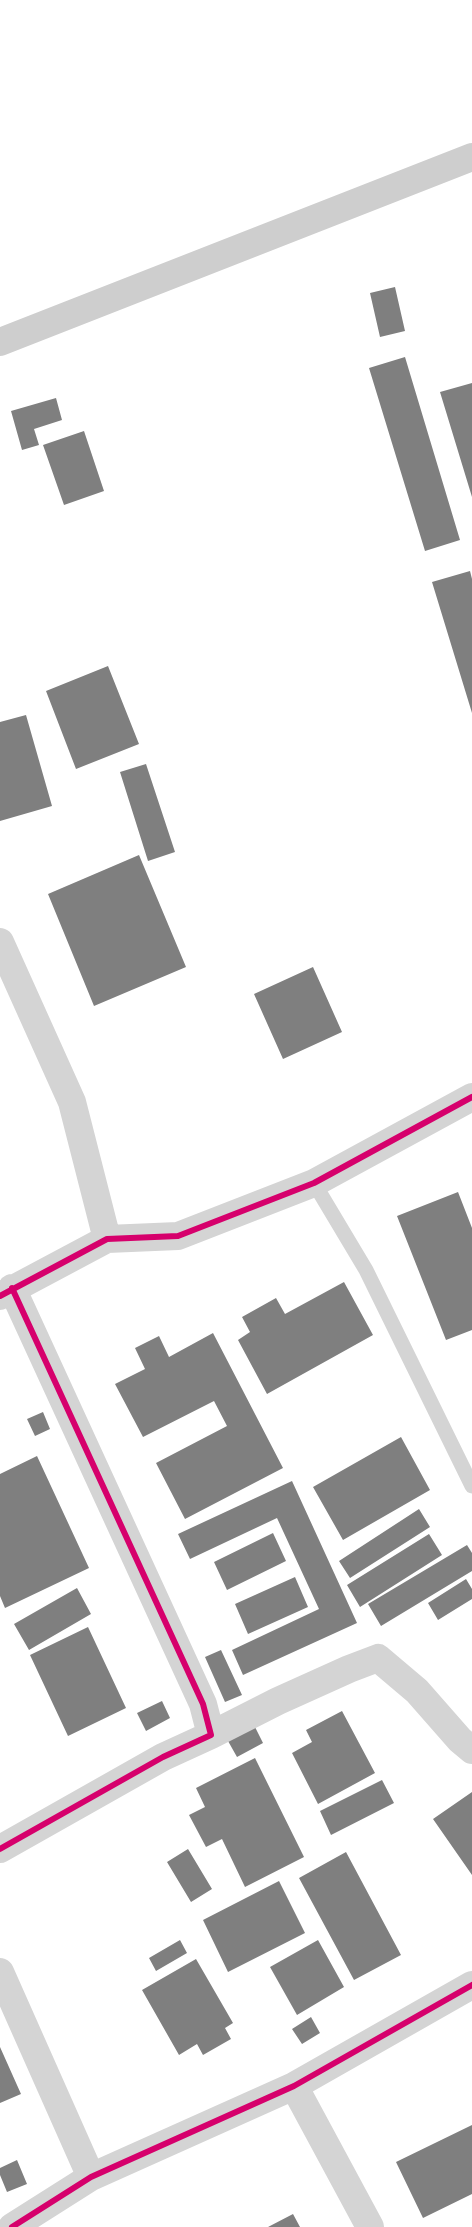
<!DOCTYPE html>
<html>
<head>
<meta charset="utf-8">
<style>
	body { margin:0 }
	canvas { display:block; background:#fff }
</style>
</head>
<body>
<canvas width="472" height="2227"></canvas>
<script>
const c = document.querySelector('canvas').getContext('2d');
c.lineJoin = 'round';
function fill(path, color) { c.fillStyle = color; c.fill(path, 'evenodd'); }
const shape = rows => new Path2D(rows.map(r => 'M' + r).join(''));
function trace(path, color, width, dash) { c.strokeStyle = color; c.lineWidth = width; c.lineCap = dash ? 'butt' : 'round'; c.setLineDash(dash || []); c.stroke(path); }
const building = shape([
	[395,287,405,331,380,337,370,293],
	[405,357,460,540,425,551,369,368],
	[472,383,472,497,440,392],
	[56,398,62,420,34,429,39,445,22,450,11,411],
	[84,431,104,491,64,505,43,445],
	[470,571,472,579,472,713,432,582],
	[108,666,139,744,76,769,46,691],
	[26,715,52,806,0,821,0,722],
	[146,764,175,852,148,861,120,772],
	[139,855,186,967,94,1006,48,894],
	[313,967,342,1032,283,1059,254,994],
	[458,1192,472,1228,472,1330,446,1340,397,1216],
	[344,1282,373,1335,267,1394,238,1340,250,1332,242,1317,276,1298,285,1314],
	[213,1333,283,1468,185,1519,156,1463,227,1426,214,1401,143,1437,115,1384,145,1369,135,1348,159,1336,169,1357],
	[43,1412,50,1429,35,1436,27,1419],
	[401,1437,430,1490,343,1540,313,1487],
	[37,1456,89,1568,5,1608,0,1596,0,1474],
	[292,1481,357,1623,243,1675,232,1650,319,1609,277,1518,190,1559,178,1534],
	[419,1509,430,1527,350,1578,339,1561],
	[273,1533,286,1561,227,1590,214,1562],
	[429,1534,442,1555,360,1607,347,1585],
	[467,1545,472,1553,472,1571,381,1626,368,1604],
	[295,1577,308,1607,248,1634,235,1604],
	[466,1579,472,1589,472,1599,438,1620,428,1603],
	[77,1588,91,1614,29,1650,14,1624],
	[88,1627,126,1708,68,1736,30,1655],
	[221,1650,242,1695,225,1702,205,1657],
	[162,1701,170,1718,146,1731,137,1713],
	[342,1711,375,1773,318,1804,292,1753,312,1742,306,1730],
	[255,1727,263,1743,237,1757,228,1741],
	[255,1758,304,1857,245,1887,222,1839,206,1847,189,1815,205,1807,196,1788],
	[382,1780,394,1803,331,1835,320,1811],
	[472,1792,472,1875,433,1819],
	[188,1849,212,1889,191,1902,167,1862],
	[346,1852,401,1955,354,1980,299,1878],
	[279,1881,305,1933,228,1972,203,1920],
	[180,1940,187,1953,156,1971,149,1958],
	[318,1940,344,1987,297,2015,270,1967],
	[196,1959,233,2023,225,2028,231,2039,203,2055,197,2044,179,2055,142,1990],
	[311,2017,320,2033,302,2044,292,2029],
	[0,2047,21,2094,0,2103],
	[472,2125,472,2194,423,2218,396,2162],
	[17,2160,27,2184,7,2192,0,2175,0,2168],
	[293,2214,300,2227,268,2227]
]);
const lane = shape([
	[314,1183,366,1270,472,1486]
]);
const street = shape([
	[0,942,72,1102,107,1239],
	[0,1296,107,1239,178,1236,314,1183,472,1097],
	[211,1735,278,1701,349,1669,378,1658,417,1691,460,1740,472,1750],
	[0,1849,163,1757,211,1735,203,1704,12,1288],
	[0,1972,91,2177],
	[294,2086,370,2227],
	[12,2227,91,2177,294,2086,472,1985]
]);
const secondary = shape([
	[0,342,472,157]
]);
const cycleway = shape([
	[0,1296,107,1239,178,1236,314,1183,472,1097],
	[0,1849,163,1757,211,1735,203,1704,12,1288],
	[12,2227,91,2177,294,2086,472,1985]
]);
fill(building, '#7f7f7f');
trace(lane, '#d4d4d4', 15);
trace(street, '#d4d4d4', 28);
trace(secondary, '#cecece', 28);
trace(cycleway, '#d6006c', 6);
</script>
</body>
</html>
